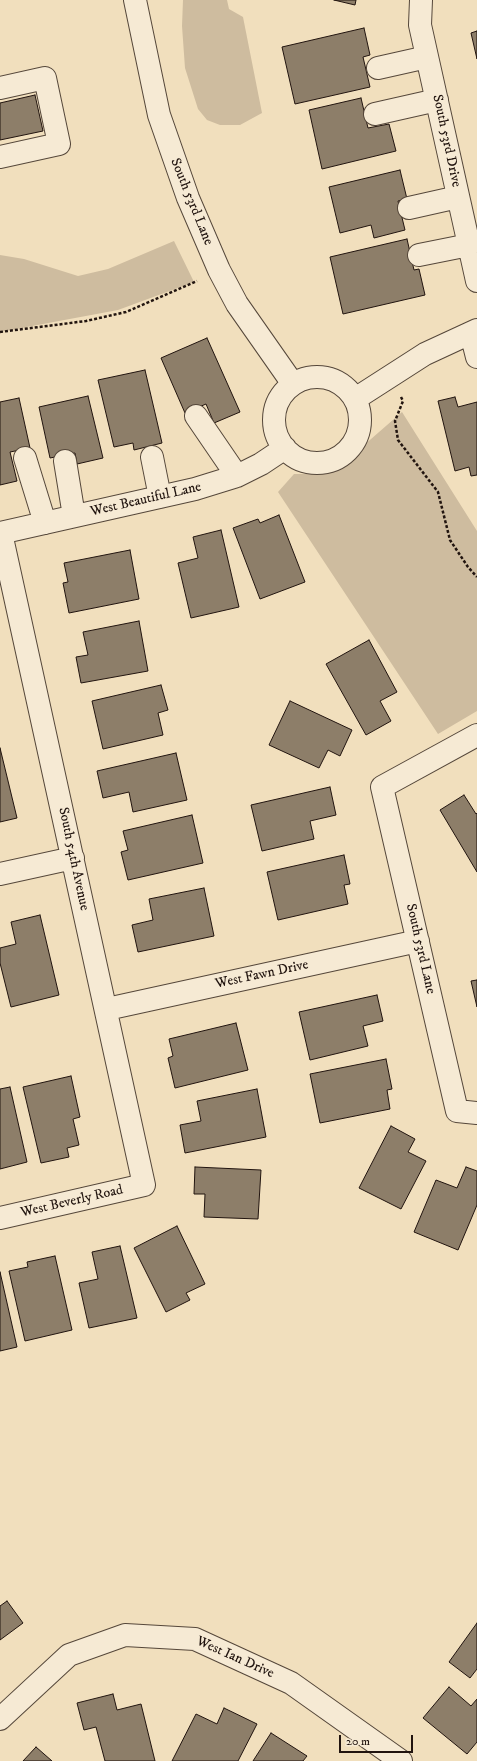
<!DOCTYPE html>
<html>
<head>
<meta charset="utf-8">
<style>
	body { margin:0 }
	#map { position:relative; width:477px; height:1761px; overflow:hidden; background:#f1dfbd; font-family:"IM FELL DW Pica",serif }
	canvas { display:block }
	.scale { position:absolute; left:339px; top:1735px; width:74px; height:18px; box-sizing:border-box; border:2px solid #21140f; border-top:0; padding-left:5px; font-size:12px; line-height:14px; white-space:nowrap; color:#21140f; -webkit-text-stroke:3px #f6ead4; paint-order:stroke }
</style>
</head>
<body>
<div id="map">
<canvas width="477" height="1761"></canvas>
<div class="scale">20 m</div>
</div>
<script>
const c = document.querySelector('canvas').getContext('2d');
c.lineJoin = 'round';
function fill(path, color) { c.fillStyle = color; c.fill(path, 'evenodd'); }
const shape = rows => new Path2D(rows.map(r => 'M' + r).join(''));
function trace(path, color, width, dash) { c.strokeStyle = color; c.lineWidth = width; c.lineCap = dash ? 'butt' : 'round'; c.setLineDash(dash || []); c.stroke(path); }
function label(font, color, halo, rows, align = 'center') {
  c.font = font + ' "IM FELL DW Pica",serif'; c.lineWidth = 3; c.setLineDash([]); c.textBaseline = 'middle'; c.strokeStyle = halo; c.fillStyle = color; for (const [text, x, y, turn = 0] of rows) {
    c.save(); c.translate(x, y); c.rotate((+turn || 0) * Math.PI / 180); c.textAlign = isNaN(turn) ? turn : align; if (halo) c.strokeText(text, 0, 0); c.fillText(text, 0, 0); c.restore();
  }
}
const green = shape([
	[183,0,227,0,229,9,243,17,262,113,240,125,220,125,207,120,198,109,185,68,182,26],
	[174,241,194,282,118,310,0,332,0,255,24,259,78,276,108,269],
	[402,412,477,531,477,711,438,734,278,492,294,474,316,474,345,466,363,446]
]);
const building = shape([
	[334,0,356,0,355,5,334,0],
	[364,28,370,55,363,57,370,87,295,104,282,47,364,28],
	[477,31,477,59,471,33,477,31],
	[35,95,43,131,0,140,0,103,35,95],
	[361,98,368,128,389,124,396,151,322,169,309,110,361,98],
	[400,170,407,199,398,201,405,230,374,238,371,225,340,233,329,187,400,170],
	[407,239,414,270,419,269,425,295,343,314,330,257,407,239],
	[207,338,240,412,214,423,206,404,185,413,161,358,207,338],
	[145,370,162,443,134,450,133,443,114,447,98,380,145,370],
	[88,396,103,458,77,464,75,453,50,458,39,407,88,396],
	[455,397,458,407,477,402,477,475,471,476,469,467,455,471,438,401,455,397],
	[19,398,30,448,10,452,17,481,0,485,0,402,19,398],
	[279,515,305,582,260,599,233,528,258,519,260,523,279,515],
	[221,530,239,607,191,618,178,563,198,558,193,537,221,530],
	[130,550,139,599,69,613,63,583,68,582,64,563,130,550],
	[139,621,148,671,81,683,76,657,88,655,83,632,139,621],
	[369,640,397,692,380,701,391,721,366,735,326,664,369,640],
	[161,685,168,710,158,713,163,735,103,749,92,701,161,685],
	[290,701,352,730,340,756,328,750,319,768,269,745,290,701],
	[0,748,17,818,0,822,0,748],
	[176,753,187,800,133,812,129,792,103,798,97,771,176,753],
	[330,787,336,815,310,821,314,839,262,851,251,805,330,787],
	[464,795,476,814,477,813,477,872,440,810,464,795],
	[192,815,203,863,128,880,121,852,128,850,123,831,192,815],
	[344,855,350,884,344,885,348,904,278,920,267,872,344,855],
	[204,888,214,936,138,952,132,925,153,920,149,899,204,888],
	[40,915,59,995,11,1007,0,963,0,948,16,944,11,922,40,915],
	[477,980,477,1007,471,981,477,980],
	[377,995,383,1021,363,1026,368,1046,310,1060,299,1012,377,995],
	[236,1023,248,1070,175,1088,168,1058,173,1056,169,1039,236,1023],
	[386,1059,392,1089,387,1090,390,1109,320,1123,310,1074,386,1059],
	[71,1076,80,1117,73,1119,79,1145,67,1148,69,1157,41,1163,23,1087,71,1076],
	[10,1087,27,1162,0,1169,0,1089,10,1087],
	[257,1089,266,1137,185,1153,180,1125,201,1121,197,1101,257,1089],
	[391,1126,415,1139,408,1152,426,1161,401,1209,359,1188,391,1126],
	[195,1167,261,1170,258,1219,204,1217,205,1194,194,1194,195,1167],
	[466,1167,477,1171,477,1205,458,1250,414,1232,436,1180,457,1188,466,1167],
	[177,1226,205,1284,186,1293,190,1300,166,1312,134,1248,177,1226],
	[120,1246,137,1318,89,1328,79,1283,98,1279,92,1252,120,1246],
	[55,1256,72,1330,25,1341,9,1271,28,1267,27,1262,55,1256],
	[0,1272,17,1347,0,1351,0,1272],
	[7,1601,23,1623,0,1640,0,1606,7,1601],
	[477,1623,477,1669,470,1678,449,1662,477,1623],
	[449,1687,471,1706,477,1699,477,1742,467,1754,423,1718,449,1687],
	[113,1694,117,1710,141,1704,155,1761,105,1761,96,1727,84,1730,77,1703,113,1694],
	[224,1708,257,1724,238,1761,172,1761,196,1714,217,1724,224,1708],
	[271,1733,307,1756,303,1761,253,1761,271,1733],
	[36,1747,52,1761,23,1761,36,1747]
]);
const path = shape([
	[0,332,86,321,126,312,197,281],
	[401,397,403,401,395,421,398,440,438,492,450,540,468,567,477,577]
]);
const minor = shape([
	[135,0,159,115,188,198,219,270,237,304,293,384],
	[421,0,420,25,477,281],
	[378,68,427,57],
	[0,88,45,78,59,144,0,157],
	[375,114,437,100],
	[409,208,458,197],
	[419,255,469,245],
	[471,333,477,357],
	'274 420a43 43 0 1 1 86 0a43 43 0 1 1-86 0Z',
	[355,399,425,354,477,330],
	[196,416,237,476],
	[152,457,160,497],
	[25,458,45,523],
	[65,461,74,516],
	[0,533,195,489,237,476,261,464,285,448],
	[477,735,382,787,457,1111,477,1113],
	[0,874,73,858],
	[107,1009,418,941],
	[0,1218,144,1185,1,533],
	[0,1719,69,1655,125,1635,195,1639,291,1683,401,1761]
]);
const streetNames = [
	["South 53rd Drive",446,141,78],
	["South 53rd Lane",191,202,68],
	["West Beautiful Lane",146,500,-13],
	["South 54th Avenue",73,859,78],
	["South 53rd Lane",420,949,77],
	["West Fawn Drive",262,975,-12],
	["West Beverly Road",72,1202,-13],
	["West Ian Drive",235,1658,24]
];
fill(green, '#cebc9f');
fill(building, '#8d7e69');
trace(building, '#21140f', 1);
trace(minor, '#55473a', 24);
trace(path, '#21140f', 2.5, [3, 2]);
trace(minor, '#f6ead4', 22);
label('14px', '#21140f', '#f6ead4', streetNames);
</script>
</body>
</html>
